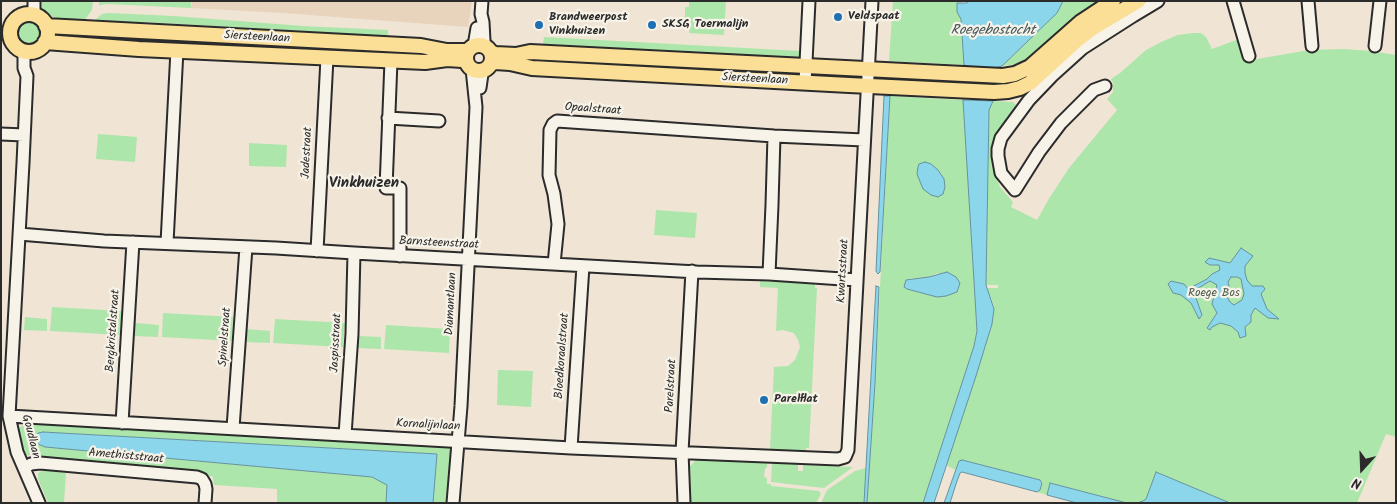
<!DOCTYPE html>
<html>
<head>
<meta charset="utf-8">
<style>
	body { margin:0 }
	#map { position:relative; width:1397px; height:504px; overflow:hidden; background:#f0e4d4; font-family:Kalam,sans-serif }
	canvas { display:block }
	.frame { position:absolute; inset:0; border:2px solid #2b2b2b; pointer-events:none }
	.north { position:absolute; left:1337px; top:444px; width:50px; height:50px; -webkit-text-stroke:4px #f7f3e8; paint-order:stroke; rotate:200deg; font-size:14px; font-weight:700; line-height:20px; text-align:center; color:#2b2b2b }
	.north::after { content:''; display:block; margin:auto; width:18px; height:22px; background:#2b2b2b; clip-path:polygon(50% 0,100% 100%,50% 72%,0 100%) }
</style>
</head>
<body>
<div id="map">
<canvas width="1397" height="504"></canvas>
<div class="frame"></div>
<div class="north">N</div>
</div>
<script>
const c = document.querySelector('canvas').getContext('2d');
c.lineJoin = 'round';
function fill(path, color) { c.fillStyle = color; c.fill(path, 'evenodd'); }
const shape = rows => new Path2D(rows.map(r => 'M' + r).join(''));
function trace(path, color, width, dash) { c.strokeStyle = color; c.lineWidth = width; c.lineCap = dash ? 'butt' : 'round'; c.setLineDash(dash || []); c.stroke(path); }
function label(font, color, halo, rows, align = 'center') {
  c.font = font + ' Kalam,sans-serif'; c.lineWidth = 4.5; c.setLineDash([]); c.textBaseline = 'middle'; c.strokeStyle = halo; c.fillStyle = color; for (const [text, x, y, turn = 0] of rows) {
    c.save(); c.translate(x, y); c.rotate((+turn || 0) * Math.PI / 180); c.textAlign = isNaN(turn) ? turn : align; if (halo) c.strokeText(text, 0, 0); c.fillText(text, 0, 0); c.restore();
  }
}
const built = shape([
	[192,1,472,1,468,27,283,13,191,8]
]);
const green = shape([
	[42,1,93,1,92,10,84,21,59,19,53,17,42,12],
	[99,1,191,1,191,8,108,4,99,5],
	[689,1,726,1,724,35,689,33,690,21,685,20,685,7,689,7],
	[893,1,969,1,957,3,957,12,961,18,964,65,889,61],
	[1063,1,1100,1,1073,19,1058,31,1024,61,1011,65,1002,66,1057,13],
	[108,13,174,16,303,26,388,30,388,36,144,22,132,25,93,23,96,19,102,14],
	'15 33a14 14 0 1 1 28 0a14 14 0 1 1-28 0Z',
	[60,30,425,49,447,57,59,40],
	[1193,33,1201,33,1206,37,1212,49,1239,39,1246,61,1309,50,1343,49,1371,51,1396,55,1396,437,1386,434,1357,503,1230,503,1156,472,1146,499,1143,501,1137,503,1127,503,1050,483,1047,495,1037,492,1039,491,1043,483,1040,480,962,460,959,461,955,470,946,465,992,324,994,306,987,288,998,288,998,285,986,285,989,110,993,101,1013,102,1018,107,993,162,995,175,1000,187,1013,202,1011,207,1037,220,1050,197,1069,168,1117,110,1107,99,1113,92,1113,83,1111,79,1120,73,1146,50,1161,42,1178,35],
	[544,37,801,51,800,58,543,44],
	[543,55,777,67,776,79,543,64],
	[890,96,963,100,977,331,974,346,923,503,867,503,875,383],
	[938,273,937,297,907,289,904,287,908,279,929,277],
	[98,134,137,137,135,162,96,159],
	[249,143,287,145,286,167,249,166],
	[656,210,697,213,695,238,654,235],
	[760,281,815,283,815,288,817,288,809,448,806,448,806,452,770,449,774,367,788,366,795,360,800,347,798,340,794,333,782,330,776,331,778,288,760,287],
	[52,307,122,311,120,335,50,331],
	[163,313,233,317,232,341,162,337],
	[25,317,47,319,47,331,24,330],
	[275,319,345,323,343,347,273,343],
	[135,323,159,325,158,337,134,336],
	[386,325,450,329,449,353,384,349],
	[246,329,270,331,270,343,246,342],
	[358,336,381,337,381,349,357,348],
	[498,370,533,371,531,407,497,405],
	[28,422,452,445,447,503,433,503,437,454,43,432,38,433,45,447,372,477,387,485,386,503,277,503,277,489,214,485,213,477,203,473,26,455,17,429],
	[697,459,767,463,767,467,765,469,764,476,767,479,767,484,771,484,771,486,819,491,821,494,816,503,691,503,690,466],
	[772,463,798,464,798,471,803,471,803,465,853,467,824,488,771,482],
	[866,468,864,503,821,503,827,490,855,471],
	[44,470,66,473,64,503,48,503,38,479,38,473]
]);
const water = shape([
	[969,1,1063,1,1057,13,1002,66,994,68,974,67,964,65,961,19,957,12,957,3,967,3,969,1],
	[884,96,890,96,880,272,878,274,876,271,884,96],
	[963,100,993,101,989,110,986,285,994,309,992,324,976,376,934,503,923,503,974,346,977,331,963,100],
	[925,162,931,164,938,170,944,179,945,187,943,194,938,197,931,195,923,189,917,174,918,167,919,164,925,162],
	[1241,248,1253,256,1245,266,1245,273,1247,280,1252,286,1263,286,1265,289,1261,294,1267,309,1279,319,1268,318,1255,308,1251,315,1251,322,1245,327,1246,336,1240,338,1238,332,1231,326,1220,323,1212,327,1210,330,1207,328,1217,313,1212,304,1217,285,1210,281,1195,290,1193,295,1196,298,1202,315,1199,319,1191,303,1181,295,1173,293,1168,284,1171,281,1184,284,1188,289,1207,279,1212,274,1220,270,1219,265,1210,265,1205,262,1209,258,1230,263,1241,248],
	[1231,277,1237,277,1241,279,1244,294,1242,300,1234,305,1230,302,1227,297,1229,286,1228,282,1231,277],
	[947,272,956,277,960,283,957,292,946,296,937,297,907,289,904,287,906,280,929,277,947,272],
	[876,286,879,287,875,383,867,503,864,503,876,286],
	[43,432,437,454,433,503,386,503,387,485,372,477,45,447,38,444,36,439,38,433,43,432],
	[962,460,1040,480,1042,483,1040,490,1037,492,962,472,960,473,956,484,950,503,944,503,959,461,962,460],
	[1156,472,1230,503,1137,503,1143,501,1146,499,1156,472],
	[1050,483,1123,502,1127,503,1077,503,1047,495,1050,483]
]);
const minor = shape([
	[482,1,481,14,483,22,484,41,485,46],
	[1233,1,1249,56],
	[1308,1,1312,46],
	[34,15,34,1],
	[474,46,477,28],
	[1375,46,1380,1],
	[24,51,24,68,27,76,23,163,9,416,17,452,39,503],
	[391,61,386,188,400,188,400,256],
	[805,83,809,1],
	[1105,86,1094,90,1061,123,1039,152,1015,190,1001,173,998,156,998,149,1001,138,1029,100,1052,76,1083,48,1133,16,1158,1],
	[480,88,482,74,483,70],
	[388,118,439,121],
	[1,134,24,135],
	[19,234,104,241,276,248,354,253,697,272,769,274,857,280],
	[167,243,177,50],
	[317,251,327,58],
	[554,264,558,224,554,194,549,175,550,130,553,124,557,121,774,136,864,140],
	[769,274,772,205,774,136],
	[9,416,571,448,838,459,845,457,848,450,872,1],
	[122,423,133,242],
	[233,428,246,247],
	[345,435,352,334,354,253],
	[571,448,583,266],
	[24,468,31,464,40,463,197,477,202,479,205,484,206,489,205,503],
	[453,503,461,406,476,107,472,69],
	[684,503,682,452,692,271]
]);
const major = shape([
	'10 33a19 19 0 1 1 38 0a19 19 0 1 1-38 0Z',
	[46,26,421,46,447,51,468,51],
	[45,42,139,49,425,62,447,59,462,60,466,61],
	'466 58a13 13 0 1 1 26 0a13 13 0 1 1-26 0Z',
	[491,52,495,54,516,55,530,52,1003,76,1015,74,1030,67,1081,22,1113,1],
	[491,64,495,62,510,63,532,68,849,85,994,92,1008,91,1020,88,1030,83,1076,41,1093,28,1138,1]
]);
const markers = [
	[838,17,5,"#1f6fb2"],
	[539,25,5,"#1f6fb2"],
	[652,25,5,"#1f6fb2"],
	[764,400,5,"#1f6fb2"]
];
const poiNames = [
	["Veldspaat",848,17],
	["Brandweerpost",549,18],
	["Vinkhuizen",549,32],
	["SKSG Toermalijn",662,25],
	["Parelflat",774,400]
];
const streetNames = [
	["Siersteenlaan",257,38,3],
	["Siersteenlaan",755,80,3],
	["Opaalstraat",593,110,4],
	["Jadestraat",308,153,-87],
	["Barnsteenstraat",439,244,3],
	["Kwartsstraat",844,271,-87],
	["Diamantlaan",452,304,-87],
	["Bergkristalstraat",114,331,-86],
	["Spinelstraat",226,337,-86],
	["Jaspisstraat",337,343,-87],
	["Bloedkoraalstraat",563,356,-86],
	["Parelstraat",672,386,-87],
	["Kornalijnlaan",428,426,3],
	["Goudlaan",30,437,76],
	["Amethiststraat",126,457,5]
];
const parkNames = [
	["Roege Bos",1214,294]
];
const waterNames = [
	["Roegebostocht",993,32]
];
const quarterNames = [
	["Vinkhuizen",364,184]
];
fill(built, '#e8d3bd');
fill(green, '#ade6aa');
fill(water, '#8cd6ec');
trace(water, '#65929f', 1);
trace(minor, '#2b2b2b', 15);
trace(major, '#2b2b2b', 18);
trace(minor, '#f7f3e8', 11);
trace(major, '#fbdf96', 14);
for (const [x, y, r, color] of markers) { const dot = new Path2D(); dot.arc(x, y, r, 0, 2 * Math.PI); c.fillStyle = color; c.fill(dot); trace(dot, '#f7f3e8', 2); }
label('bold 12px', '#2b2b2b', '#f7f3e8', poiNames, 'left');
label('12px', '#2b2b2b', '#f7f3e8', streetNames);
label('12px', '#4c5a4b', '#f7f3e8', parkNames);
label('italic 14px', '#43565b', '#f7f3e8', waterNames);
label('bold 15px', '#2b2b2b', '#f7f3e8', quarterNames);
</script>
</body>
</html>
